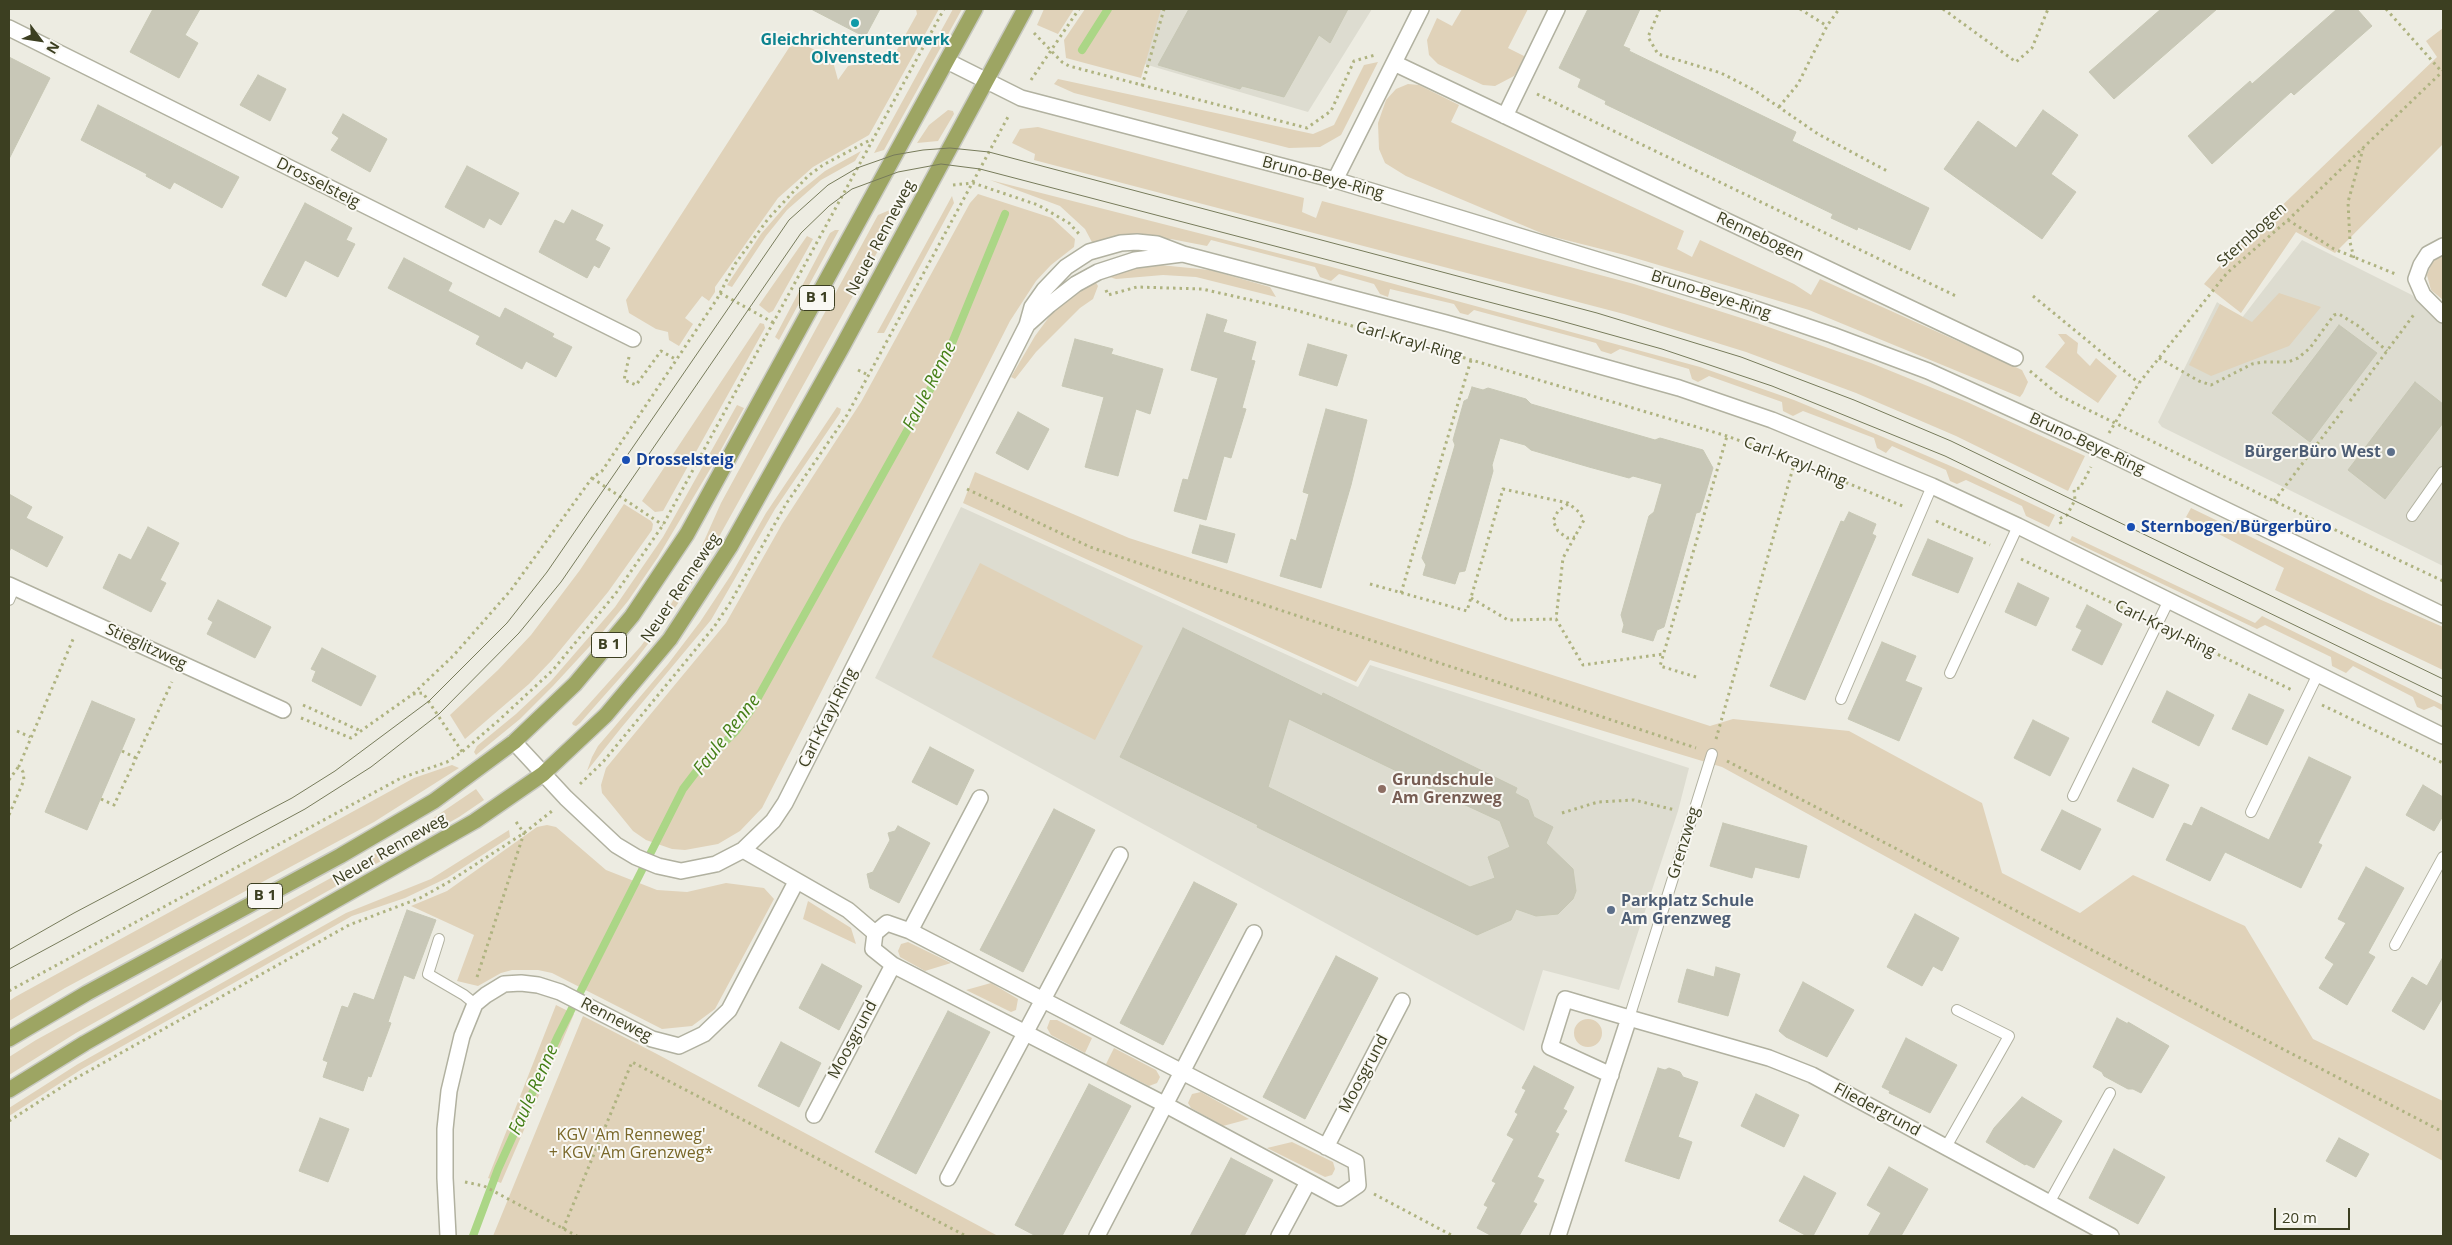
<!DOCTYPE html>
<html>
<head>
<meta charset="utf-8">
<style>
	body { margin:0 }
	#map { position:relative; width:2452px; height:1245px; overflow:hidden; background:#edece2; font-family:"Open Sans",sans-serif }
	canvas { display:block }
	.frame { position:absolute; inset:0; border:10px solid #3c3f21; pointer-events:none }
	.north { position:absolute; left:15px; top:15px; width:50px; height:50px; -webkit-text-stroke:4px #f9f8f3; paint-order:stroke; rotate:121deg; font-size:14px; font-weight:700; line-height:20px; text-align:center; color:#3c3f21 }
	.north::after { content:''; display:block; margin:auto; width:18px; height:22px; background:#3c3f21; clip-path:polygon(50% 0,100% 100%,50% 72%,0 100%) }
	.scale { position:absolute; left:2274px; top:1208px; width:76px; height:22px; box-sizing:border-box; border:2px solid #3c3f21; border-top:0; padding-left:6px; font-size:15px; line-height:18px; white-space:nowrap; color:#3c3f21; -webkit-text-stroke:4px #f9f8f3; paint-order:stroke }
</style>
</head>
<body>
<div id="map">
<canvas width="2452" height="1245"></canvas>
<div class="frame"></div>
<div class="north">N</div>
<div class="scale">20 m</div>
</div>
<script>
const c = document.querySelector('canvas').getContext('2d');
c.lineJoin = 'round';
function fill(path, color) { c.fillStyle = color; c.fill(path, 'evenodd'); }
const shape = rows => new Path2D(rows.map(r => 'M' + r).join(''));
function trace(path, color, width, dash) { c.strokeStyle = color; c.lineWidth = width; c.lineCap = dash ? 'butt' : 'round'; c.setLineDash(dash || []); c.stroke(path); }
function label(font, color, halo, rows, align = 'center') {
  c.font = font + ' "Open Sans",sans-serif'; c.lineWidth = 4; c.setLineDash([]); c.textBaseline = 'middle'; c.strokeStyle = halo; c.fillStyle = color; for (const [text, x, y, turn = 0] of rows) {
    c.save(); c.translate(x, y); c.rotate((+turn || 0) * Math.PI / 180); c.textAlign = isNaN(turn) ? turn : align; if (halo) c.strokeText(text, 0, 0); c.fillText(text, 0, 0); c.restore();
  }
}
const built = shape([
	[1143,9,1372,9,1308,112,1117,56],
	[2302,240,2412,295,2443,324,2443,566,2162,427,2158,422,2217,302,2241,319],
	[961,507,1358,687,1370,665,1689,768,1678,811,1619,990,1543,970,1524,1031,875,678]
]);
const green = shape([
	[916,9,939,9,869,135,813,167,778,198,715,287,715,292,709,301,702,296,685,318,693,324,679,346,669,340,668,332,656,329,629,313,626,300,794,40,832,58,838,80,848,66,893,57,917,14],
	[953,9,962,9,884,150,874,153],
	[1044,9,1074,9,1058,34,1037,25],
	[1085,9,1161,9,1141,78,1066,58,1064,40],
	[1462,9,1528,9,1508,48,1526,57,1514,76,1495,86,1483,85,1438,64,1429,55,1427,40,1437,18,1452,26],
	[2443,28,2443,144,2335,253,2296,232,2241,313,2204,284,2222,263,2437,57,2426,41],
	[1378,62,1341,135,1320,147,1289,148,1074,93,1054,84,1058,79,1313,134,1334,125,1364,65],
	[1408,84,1419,85,1459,105,1451,122,1684,231,1677,249,1692,257,1700,240,1794,284,1811,295,1820,279,2022,370,2028,382,2023,393,2020,397,1809,310,1625,255,1546,235,1406,176,1385,163,1379,149,1378,123,1386,100,1396,89],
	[948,110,953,111,954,114,938,141,917,143,929,125],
	[1038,127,1304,198,1302,212,1316,218,1322,201,1634,284,1757,323,1871,363,1967,402,2085,456,2068,491,1956,436,1856,393,1746,352,1624,314,1034,160,1035,154,1012,143,1020,129],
	[861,151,855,161,821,180,787,210,766,236,732,287,727,285,761,234,794,196,825,171],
	[990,180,1328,266,1700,367,1794,400,1883,437,1960,470,2055,515,2049,527,2026,516,2022,506,1966,480,1957,484,1950,481,1946,470,1892,446,1886,453,1877,448,1874,438,1803,411,1793,416,1783,411,1782,402,1709,376,1698,382,1692,379,1689,369,1620,349,1611,354,1601,351,1596,343,1474,310,1468,315,1460,313,1454,304,1390,289,1388,297,1380,294,1374,284,1339,274,1331,281,1320,277,1315,267,1211,240,1207,246,1171,239,1152,239,1094,246,1085,229,1060,206],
	[978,194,1052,218,1075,239,1074,247,1051,265,1036,281,1010,321,762,808,740,831,718,844,685,850,672,849,646,840,633,831,602,793,601,785,606,768,726,623,782,524,861,402,970,203],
	[952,196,954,203,884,333,877,333],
	[904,204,700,571,668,618,634,662,580,723,576,726,573,725,572,723,641,646,670,606,696,559,721,503,878,215],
	[835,230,839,230,779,340,775,337,830,233],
	[807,236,813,239,773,311,769,313,759,305],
	[2443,255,2443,300,2431,290,2427,275,2432,262],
	[1150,264,1210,270,1270,287,1276,297,1196,277,1163,275,1116,279,1106,276,1125,267],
	[1095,281,1098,286,1093,299,1080,308,1036,352,1015,379,1011,377,1035,336,1052,313,1075,293],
	[2279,293,2321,307,2289,346,2211,376,2189,365,2220,304,2252,322],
	[760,323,764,324,765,328,663,511,655,512,642,501],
	[2058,334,2066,334,2078,343,2077,353,2090,366,2096,358,2117,376,2098,403,2045,367,2065,343],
	[737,405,744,408,712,466,658,557,628,601,601,634,553,686,520,719,476,755,474,752,477,746,516,714,551,681,615,607,663,537],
	[837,407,841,409,840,413,775,509,711,620,621,728,587,771,592,757,598,746,668,664,700,622,731,575,766,513],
	[975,472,1129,538,1710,726,1733,719,1849,731,1982,803,2002,873,2080,913,2133,875,2245,926,2313,1039,2443,1101,2443,1161,1722,767,1370,660,1356,682,963,503],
	[624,504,651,521,653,524,652,530,608,592,552,660,529,684,465,739,450,715,498,670,531,635,580,570],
	[2191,508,2379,599,2443,627,2443,670,2275,590,2284,568,2186,517],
	[2072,536,2255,623,2262,616,2443,705,2443,711,2434,706,2424,710,2417,707,2413,697,2353,666,2346,673,2332,666,2331,657,2265,625,2257,629,2070,540],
	[980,563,1143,646,1095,740,932,657],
	[452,765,459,768,374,822,65,988,9,1021,9,1001,15,997,414,778],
	[476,789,484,800,459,817,76,1033,9,1075,9,1057,36,1040,380,851,429,821],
	[547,825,556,827,606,870,657,890,687,892,726,883,764,888,774,899,715,1009,692,1026,662,1029,552,973,538,970,512,970,501,973,478,986,457,981,474,935,411,906,447,891,537,827],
	[509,830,510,837,447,878,405,898,352,916,82,1069,9,1116,9,1108,78,1064,346,913,431,879],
	[808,901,851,928,856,944,803,919],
	[908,942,951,963,925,971,900,957,898,951,901,944],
	[991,983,1018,999,1016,1010,1011,1012,966,990],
	[556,1005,574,1014,501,1183,488,1178],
	[583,1016,655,1053,998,1236,493,1236],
	'1574 1033a14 14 0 1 1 28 0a14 14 0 1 1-28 0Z',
	[1050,1020,1057,1020,1092,1038,1085,1053,1051,1035,1047,1028],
	[1114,1048,1156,1070,1160,1077,1157,1083,1149,1086,1106,1064],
	[1201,1092,1249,1119,1223,1126,1191,1108,1188,1103,1192,1094],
	[1292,1142,1333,1162,1335,1169,1332,1175,1325,1177,1267,1148]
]);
const stream = shape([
	[1082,50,1108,9],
	[473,1236,498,1169,558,1036,683,789,699,768,736,731,751,710,941,370,1005,214]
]);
const building = shape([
	[153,9,200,9,185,35,198,43,179,78,130,52,153,9],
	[811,9,880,9,865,37,811,9],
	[1189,9,1348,9,1330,43,1319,35,1284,97,1242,86,1240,89,1158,65,1189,9],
	[1588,9,1640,9,1623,46,1630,49,1629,51,1796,132,1792,141,1929,208,1910,250,1858,227,1857,230,1831,218,1833,214,1605,104,1606,101,1578,87,1581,79,1559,68,1588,9],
	[2161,9,2217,9,2114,99,2089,72,2161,9],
	[2337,9,2357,9,2372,26,2294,95,2291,92,2212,164,2188,136,2250,81,2252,84,2337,9],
	[9,57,50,78,9,159,9,57],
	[258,75,286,89,270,121,240,105,258,75],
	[98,105,239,177,222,208,174,182,170,189,146,176,147,174,81,140,98,105],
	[2043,110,2078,135,2051,174,2076,192,2042,239,1944,169,1978,121,2016,148,2043,110],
	[343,114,387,139,370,172,331,150,339,138,332,133,343,114],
	[467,166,519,193,501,225,489,218,484,228,445,207,467,166],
	[305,203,352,228,346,240,355,244,338,277,305,260,286,297,262,285,305,203],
	[572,210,603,225,595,240,610,248,599,268,594,265,587,278,539,252,555,220,564,224,572,210],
	[404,258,452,283,448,291,500,318,505,308,554,334,552,337,572,347,556,377,526,361,522,369,476,344,480,336,388,288,404,258],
	[1207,314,1227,320,1223,332,1256,342,1251,360,1255,361,1242,408,1246,409,1231,458,1224,456,1206,520,1174,511,1183,479,1188,480,1218,378,1191,370,1207,314],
	[2339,325,2377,353,2310,442,2272,413,2339,325],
	[1075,339,1113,349,1111,354,1163,369,1150,414,1136,409,1118,476,1085,467,1104,397,1062,386,1075,339],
	[1308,344,1347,355,1337,386,1299,375,1308,344],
	[2415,382,2443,404,2443,423,2385,499,2348,470,2415,382],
	[1472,387,1483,390,1488,388,1526,399,1531,404,1655,440,1660,438,1703,450,1713,468,1700,512,1696,513,1664,627,1657,630,1653,641,1622,632,1624,625,1621,615,1649,516,1654,512,1662,484,1633,476,1629,478,1589,467,1531,450,1525,445,1500,438,1492,465,1493,471,1465,571,1459,572,1455,584,1423,575,1426,565,1422,558,1455,445,1453,440,1464,401,1468,399,1472,387],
	[1326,409,1367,420,1351,485,1321,588,1280,576,1291,539,1296,541,1309,494,1303,492,1326,409],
	[1018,412,1049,429,1028,470,996,453,1018,412],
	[9,494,32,507,26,518,63,537,47,567,11,548,9,552,9,494],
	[1849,512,1876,524,1872,534,1876,536,1805,700,1770,686,1841,521,1844,522,1849,512],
	[1200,525,1235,534,1227,563,1192,553,1200,525],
	[148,527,179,543,160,580,166,583,151,612,103,588,119,554,131,560,148,527],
	[1928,539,1973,558,1958,593,1912,575,1928,539],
	[2018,583,2049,598,2036,626,2005,612,2018,583],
	[218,600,271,627,255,658,207,634,213,622,208,619,218,600],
	[2087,605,2122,624,2102,665,2072,650,2082,630,2076,627,2087,605],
	[1183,628,1322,696,1323,693,1517,788,1515,793,1528,800,1534,817,1553,827,1546,843,1573,869,1576,891,1573,899,1558,914,1536,916,1516,909,1511,920,1477,935,1257,827,1258,825,1120,757,1183,628],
	[1289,719,1407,776,1407,778,1500,821,1510,847,1488,857,1495,878,1470,887,1268,787,1289,719],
	[1882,642,1916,656,1905,681,1922,688,1899,741,1848,719,1882,642],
	[322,648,376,676,361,706,312,681,316,671,311,669,322,648],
	[2167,691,2214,715,2199,746,2152,722,2167,691],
	[2249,694,2284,710,2267,745,2232,729,2249,694],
	[92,701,135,719,87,830,45,812,92,701],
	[2033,720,2069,738,2050,776,2014,758,2033,720],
	[930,747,974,770,957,805,912,782,930,747],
	[2309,757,2351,777,2318,843,2322,845,2301,888,2225,852,2210,881,2166,860,2184,823,2192,826,2201,807,2269,840,2309,757],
	[2133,768,2169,785,2153,818,2117,801,2133,768],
	[2423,785,2443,797,2443,816,2434,831,2406,815,2423,785],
	[1054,809,1095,830,1023,972,980,950,1054,809],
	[2062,810,2101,829,2080,870,2041,850,2062,810],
	[1723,823,1807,846,1799,878,1755,867,1752,878,1710,866,1723,823],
	[898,826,930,843,899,903,870,888,867,874,873,872,890,840,888,833,895,831,898,826],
	[2366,867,2404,888,2368,953,2375,957,2347,1005,2319,988,2334,964,2325,958,2346,923,2338,919,2366,867],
	[1194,882,1237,904,1163,1045,1120,1023,1194,882],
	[407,910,436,920,414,979,404,975,388,1022,391,1023,371,1077,368,1076,363,1091,323,1077,328,1062,323,1060,342,1006,348,1008,354,993,374,1000,407,910],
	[1915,914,1959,938,1942,971,1933,966,1922,986,1887,967,1915,914],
	[1336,956,1378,978,1305,1119,1263,1097,1336,956],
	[2443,957,2443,997,2424,1030,2392,1011,2412,977,2427,986,2443,957],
	[822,964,862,986,839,1030,799,1008,822,964],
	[1716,967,1740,974,1728,1016,1678,1002,1687,969,1714,977,1716,967],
	[1803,982,1854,1010,1827,1057,1786,1037,1779,1031,1803,982],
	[948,1011,990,1032,916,1174,875,1152,948,1011],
	[2117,1018,2128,1024,2128,1022,2169,1046,2141,1093,2133,1089,2128,1089,2104,1076,2102,1072,2093,1067,2117,1018],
	[1906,1038,1957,1065,1930,1113,1889,1093,1890,1091,1882,1087,1906,1038],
	[781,1042,821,1063,799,1107,758,1086,781,1042],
	[1534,1066,1574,1087,1563,1109,1567,1111,1555,1132,1559,1134,1537,1177,1544,1180,1533,1202,1537,1204,1519,1236,1492,1236,1477,1228,1488,1207,1484,1205,1496,1183,1492,1181,1514,1139,1507,1135,1518,1114,1515,1112,1526,1090,1522,1088,1534,1066],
	[1658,1068,1665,1070,1669,1068,1680,1072,1683,1077,1698,1082,1678,1137,1692,1142,1679,1179,1625,1161,1658,1068],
	[1089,1084,1131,1106,1062,1236,1036,1236,1015,1225,1089,1084],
	[1756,1094,1799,1115,1784,1147,1741,1126,1756,1094],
	[2022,1097,2062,1121,2034,1168,2026,1164,2025,1165,1986,1142,1994,1128,2022,1097],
	[320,1118,349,1129,328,1182,299,1171,320,1118],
	[2339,1138,2369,1154,2356,1177,2326,1161,2339,1138],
	[2114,1149,2165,1177,2138,1224,2089,1198,2114,1149],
	[1231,1158,1273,1180,1244,1236,1240,1234,1239,1236,1190,1236,1231,1158],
	[1889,1167,1928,1189,1901,1236,1868,1236,1881,1213,1867,1205,1889,1167],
	[1804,1176,1836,1193,1813,1236,1807,1236,1779,1221,1804,1176]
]);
const path = shape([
	[1660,9,1648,37,1658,54,1721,73,1754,90,1818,134,1889,172],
	[1800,9,1827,26],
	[1943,9,2016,62,2032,48,2048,9],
	[2386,9,2442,72],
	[1034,33,1062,62,1069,66,1307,128,1331,111,1354,61,1375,55],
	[1031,80,1079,9],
	[1142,86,1164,9],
	[1537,94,1958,297],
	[1779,107,1798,84,1827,26,1839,9],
	[953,185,973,183,1038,205,1069,223,1080,235],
	[2288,220,2334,249,2398,275],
	[2354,258,2350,242,2348,202,2363,149],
	[1106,290,1108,295,1137,287,1202,289,1295,310,1438,350,1727,436,1795,461,1905,507],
	[720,293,774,323],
	[2033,296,2139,383],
	[629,357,624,380,636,385,661,351,677,360],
	[2159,358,2199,381,2211,385,2252,364,2263,362,2288,362,2298,358,2310,348,2334,315,2339,314,2360,327,2387,351],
	[858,370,868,375],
	[2030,371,2060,396,2274,501,2443,581],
	[2350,401,2415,313],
	[2109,433,2139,383,2227,273,2288,220,2443,71],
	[592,478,663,525],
	[967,489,1090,547,1696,748],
	[2274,501,2343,410],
	[1568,504,1558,511,1553,521,1558,531,1567,538,1575,537],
	[1936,521,1990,545],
	[2061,524,2059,519,2067,515,2075,500,2074,489,2080,488,2091,467],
	[2021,559,2141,617],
	[1370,584,1467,611,1503,489,1568,503,1579,512,1584,520,1563,558,1556,619],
	[1401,593,1471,360],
	[1471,598,1508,620,1556,619,1583,665,1664,654],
	[2171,632,2292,690],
	[1696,677,1660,666,1727,436],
	[413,694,423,693,463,753],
	[303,705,361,731],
	[2322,705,2443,763],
	[301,718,351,738,413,694,454,655,511,590,592,478,602,471,717,299,735,264,768,219,808,176,823,165,872,139],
	[17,731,30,737],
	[1716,739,1795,461],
	[122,751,136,758],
	[1727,761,2443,1132],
	[9,780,19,766],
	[580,784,603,762,714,627,730,603,786,504,847,415,1009,115],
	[101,799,114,805,172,682],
	[1562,813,1598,802,1634,800,1675,810],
	[9,815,24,780,23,772,19,766,74,637],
	[477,977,524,833,514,819],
	[9,991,401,778,447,762,462,752,498,721,553,670,616,593,663,525,944,9],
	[9,1121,71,1081,349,925,420,898,447,883,524,833,552,811],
	[465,1182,484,1186,577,1236],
	[1374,1194,1453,1236],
	[563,1229,632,1062,966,1236]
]);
const service = shape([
	[2412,516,2443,472],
	[9,600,14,588],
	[1950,673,2018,526],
	[1841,699,1932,486],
	[2073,796,2169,600],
	[2251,812,2318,674],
	[439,939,428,974,464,995,475,1004],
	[2395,945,2443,857],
	[1629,1018,1712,754],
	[1946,1147,2009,1036,1957,1010],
	[2049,1203,2110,1093]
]);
const minor = shape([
	[9,28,633,339],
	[947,61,1021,98,1335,180,1732,301,1832,335,1928,371,2100,449,2443,615],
	[1394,63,2015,358],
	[1505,116,1557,9],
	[1335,180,1421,9],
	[2443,246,2428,254,2421,265,2416,279,2423,295,2443,315],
	[1029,323,1049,305,1076,284,1098,272,1135,260,1182,254],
	[9,585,283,710],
	[514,742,566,798,616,845,636,857,658,866,681,871,716,864,743,850,773,821,785,803,1027,325,1032,307,1044,290,1066,267,1089,252,1121,243,1137,242,1157,244,1183,254,1446,323,1679,388,1772,420,1932,486,2018,526,2443,736],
	[743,850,848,910,875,933],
	[887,923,910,931,1356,1162,1358,1185,1339,1198,1166,1105,893,965,873,949,875,933,887,923],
	[910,931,980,798],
	[1629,1018,1769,1058,1812,1075,2111,1236],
	[814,1115,893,965],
	[1326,1147,1402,1001],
	[948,1178,1120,855],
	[448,1236,445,1178,445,1129,449,1091,462,1036,475,1004,486,995,504,984,521,983,538,985,560,992,652,1039,679,1046,704,1034,729,1010,796,882],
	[1097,1236,1254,933],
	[1279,1236,1308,1182],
	[1558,1236,1629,1018,1565,999,1550,1047,1611,1075]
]);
const primary = shape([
	[9,1039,87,993,340,856,434,801,514,742,575,684,632,616,687,534,975,9],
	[9,1090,85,1043,475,821,543,774,606,715,670,639,730,547,841,349,1025,9]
]);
const tram = shape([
	[9,950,74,913,292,798,335,771,429,701,507,623,547,572,789,220,828,185,857,168,894,155,923,150,950,148,989,152,1597,313,1741,357,1854,400,1951,441,2443,679],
	[9,969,305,809,371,767,439,714,519,633,561,582,801,233,829,206,852,189,898,172,941,164,980,169,1554,319,1662,349,1772,386,1945,456,2443,697]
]);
const markers = [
	[855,23,5,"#0f9aa8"],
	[2391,452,5,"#5c6f8a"],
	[626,460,5,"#1a4fb4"],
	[2131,527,5,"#1a4fb4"],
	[1382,789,5,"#8d6e63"],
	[1611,910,5,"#5c6f8a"]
];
const shields = [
	[817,298,35],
	[609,645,35],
	[265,896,35]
];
const shieldNames = [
	["B 1",817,298],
	["B 1",609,645],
	["B 1",265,896]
];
const cultureNames = [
	["Gleichrichterunterwerk",855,40],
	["Olvenstedt",855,58]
];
const streetNames = [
	["Bruno-Beye-Ring",1323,178,15],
	["Drosselsteig",318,183,27],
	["Sternbogen",2252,235,-42],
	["Rennebogen",1760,237,25],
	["Neuer Renneweg",881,238,-62],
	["Bruno-Beye-Ring",1711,295,18],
	["Carl-Krayl-Ring",1409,342,16],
	["Bruno-Beye-Ring",2087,444,25],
	["Carl-Krayl-Ring",1795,462,22],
	["Neuer Renneweg",681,588,-56],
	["Carl-Krayl-Ring",2165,629,26],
	["Stieglitzweg",146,647,25],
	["Carl-Krayl-Ring",828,718,-63],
	["Grenzweg",1684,843,-73],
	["Neuer Renneweg",390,850,-30],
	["Renneweg",616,1020,27],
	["Moosgrund",853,1040,-62],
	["Moosgrund",1364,1074,-62],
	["Fliedergrund",1877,1110,28]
];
const serviceNames = [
	["BürgerBüro West",2381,452],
	["Parkplatz Schule",1621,901,"left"],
	["Am Grenzweg",1621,919,"left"]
];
const transitNames = [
	["Drosselsteig",636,460],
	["Sternbogen/Bürgerbüro",2141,527]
];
const educationNames = [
	["Grundschule",1392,780],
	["Am Grenzweg",1392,798]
];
const parkNames = [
	["KGV 'Am Renneweg'",631,1135],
	["+ KGV 'Am Grenzweg*",631,1153]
];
const waterNames = [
	["Faule Renne",930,386,-63],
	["Faule Renne",727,735,-52],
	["Faule Renne",534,1090,-66]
];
fill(built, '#dddcd0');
fill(green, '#e0d2b9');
trace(stream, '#abd686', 8);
fill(building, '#c8c7b7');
trace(building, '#c7c7b4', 1);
trace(service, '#b1b1a0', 12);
trace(minor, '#b1b1a0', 18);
trace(primary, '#c8c9c1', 18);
trace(path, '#afb380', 3, [2.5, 4]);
trace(service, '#fff', 10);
trace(minor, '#fff', 15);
trace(primary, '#9da563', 15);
trace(tram, '#777b5b', 1);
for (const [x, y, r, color] of markers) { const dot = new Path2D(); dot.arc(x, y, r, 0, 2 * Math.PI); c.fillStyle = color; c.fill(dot); trace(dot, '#f9f8f3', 2); }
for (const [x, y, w] of shields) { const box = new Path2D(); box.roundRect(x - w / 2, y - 12.5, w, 25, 4); c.fillStyle = '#f9f8f3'; c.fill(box); trace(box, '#3c3f21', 1); }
label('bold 15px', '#3c3f21', null, shieldNames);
label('bold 16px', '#0d838f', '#f9f8f3', cultureNames);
label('16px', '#3c3f21', '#f9f8f3', streetNames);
label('bold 16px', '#4e5e75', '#f9f8f3', serviceNames, 'right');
label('bold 16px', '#164399', '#f9f8f3', transitNames, 'left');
label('bold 16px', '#785e54', '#f9f8f3', educationNames, 'left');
label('16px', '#796728', '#f9f8f3', parkNames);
label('italic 18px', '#457f17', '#f9f8f3', waterNames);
</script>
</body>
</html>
